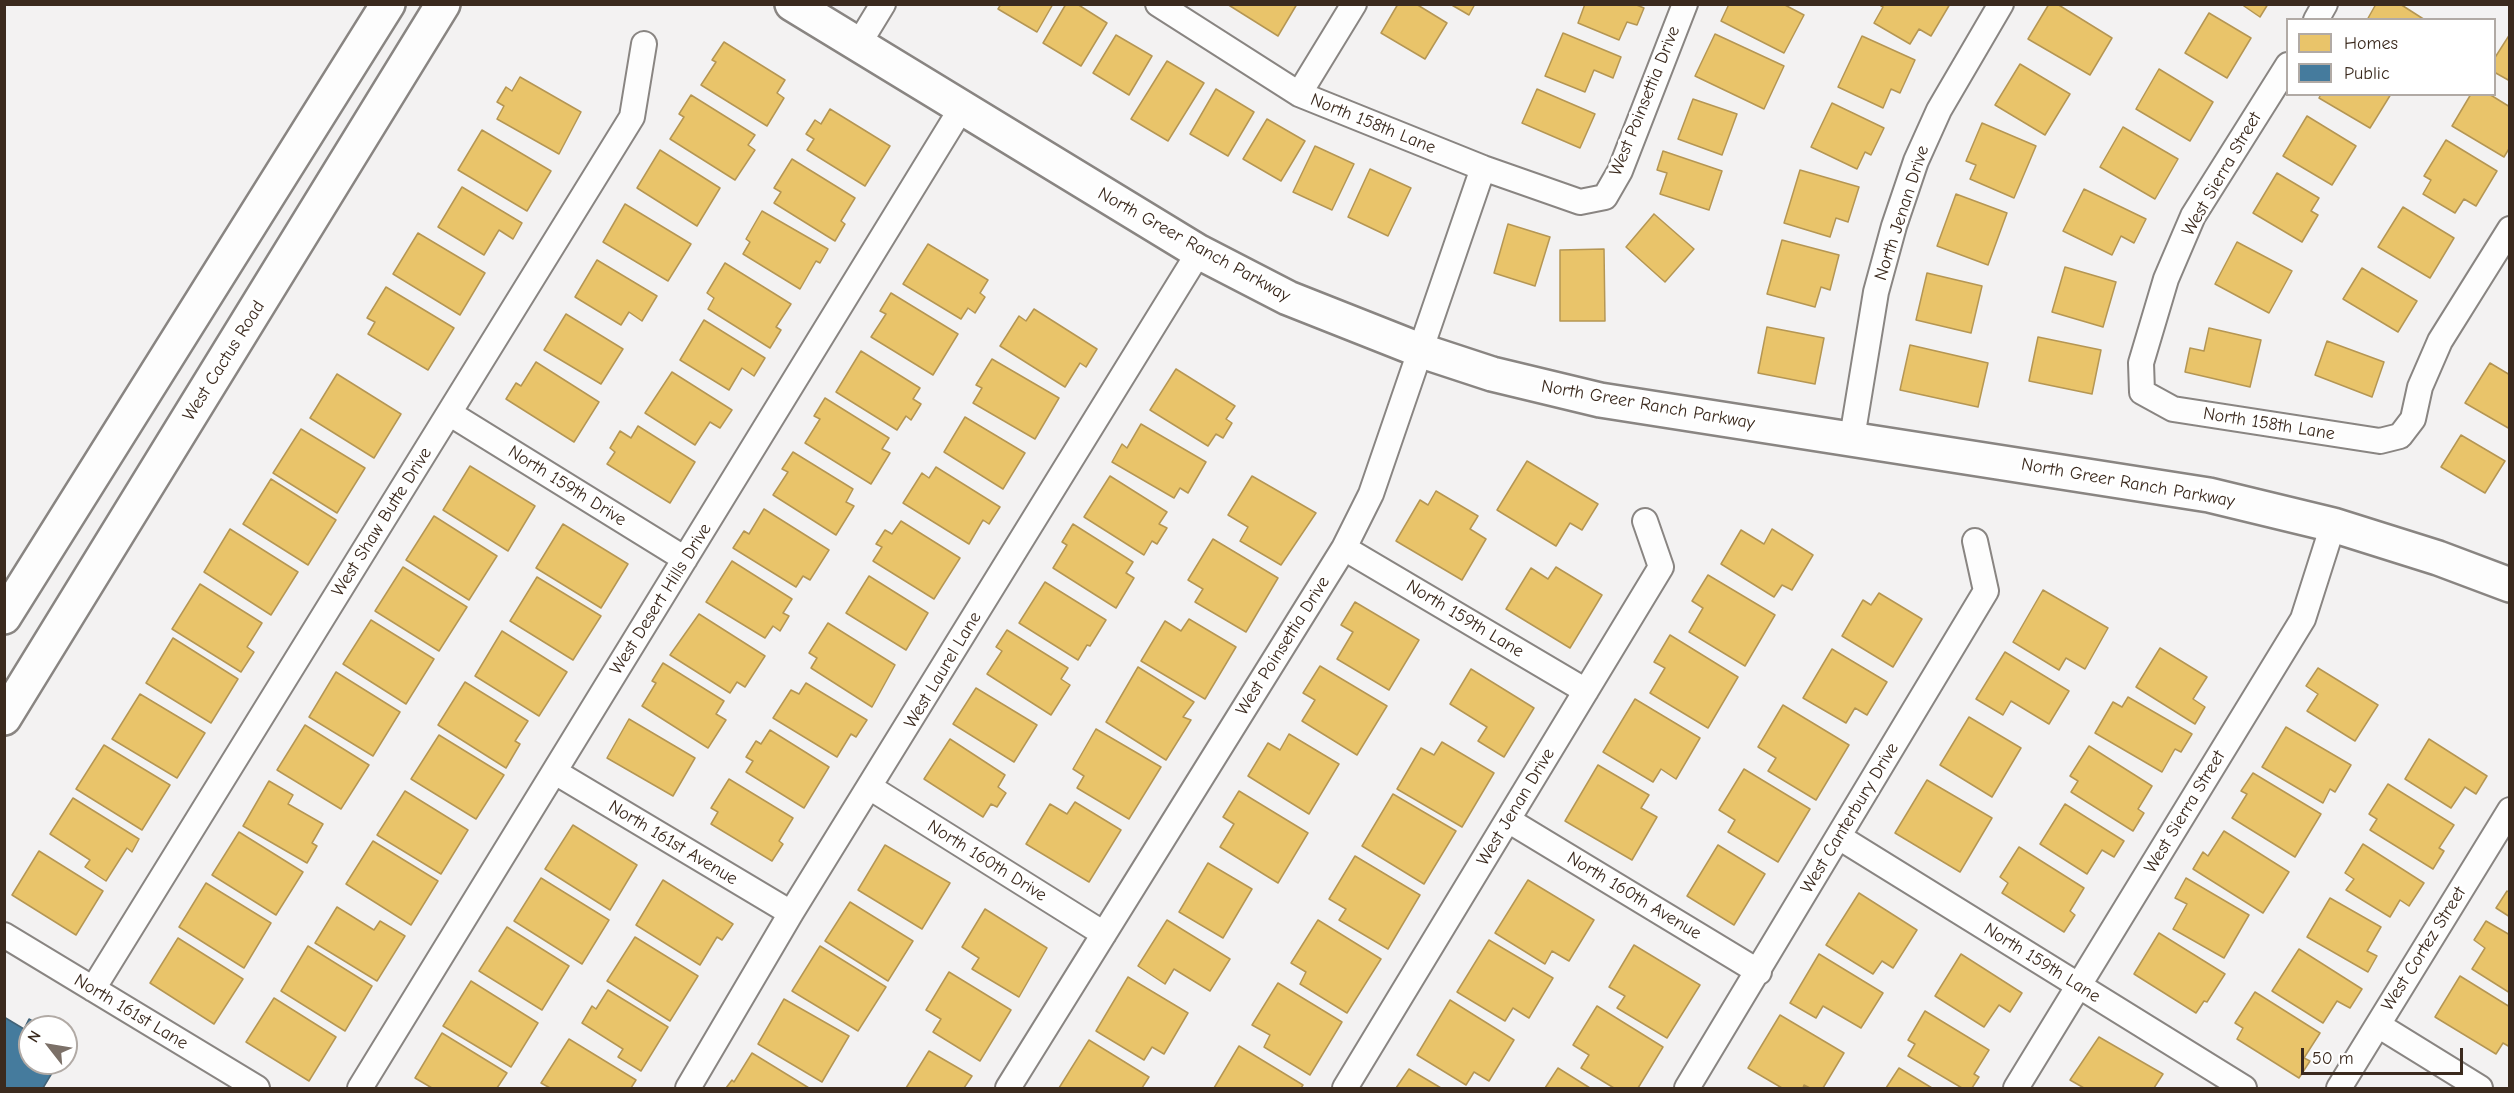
<!DOCTYPE html>
<html>
<head>
<meta charset="utf-8">
<style>
	body { margin:0 }
	#map { position:relative; width:2514px; height:1093px; overflow:hidden; background:#f3f2f2; font-family:"Comic Neue",sans-serif }
	canvas { display:block }
	.frame { position:absolute; inset:0; border:6px solid #3b2a1e; pointer-events:none }
	.legend { position:absolute; left:2286px; top:18px; width:210px; height:78px; box-sizing:border-box; background:#fff; border:2px solid #b1aaa5; margin:0; padding:8px 10px; list-style:none; font-size:18px; color:#3b2a1e }
	.legend li { display:flex; align-items:center; gap:12px; height:30px }
	.legend b { width:30px; border:2px solid #b1aaa5 }
	.north { position:absolute; left:18px; top:1015px; width:60px; height:60px; box-sizing:border-box; background:#fff; border:2px solid #b1aaa5; border-radius:50%; rotate:301deg; font-size:16px; font-weight:700; line-height:24px; text-align:center; color:#3b2a1e }
	.north::after { content:''; display:block; margin:auto; width:21px; height:27px; background:#7b7068; clip-path:polygon(50% 0,100% 100%,50% 72%,0 100%) }
	.scale { position:absolute; left:2301px; top:1048px; width:162px; height:27px; box-sizing:border-box; border:3px solid #3b2a1e; border-top:0; padding-left:8px; font-size:18px; line-height:21px; white-space:nowrap; color:#3b2a1e; -webkit-text-stroke:4px #fff; paint-order:stroke }
</style>
</head>
<body>
<div id="map">
<canvas width="2514" height="1093"></canvas>
<div class="frame"></div>
<ul class="legend">
<li><b style="height:16px;background:#e9c46a"></b>Homes</li>
<li><b style="height:16px;background:#457b9d"></b>Public</li>
</ul>
<div class="north">N</div>
<div class="scale">50 m</div>
</div>
<script>
const c = document.querySelector('canvas').getContext('2d');
c.lineJoin = 'round';
function fill(path, color) { c.fillStyle = color; c.fill(path, 'evenodd'); }
const shape = rows => new Path2D(rows.map(r => 'M' + r).join(''));
function trace(path, color, width, dash) { c.strokeStyle = color; c.lineWidth = width; c.lineCap = dash ? 'butt' : 'round'; c.setLineDash(dash || []); c.stroke(path); }
function label(font, color, halo, rows, align = 'center') {
  c.font = font + ' "Comic Neue",sans-serif'; c.lineWidth = 6; c.setLineDash([]); c.textBaseline = 'middle'; c.strokeStyle = halo; c.fillStyle = color; for (const [text, x, y, turn = 0] of rows) {
    c.save(); c.translate(x, y); c.rotate((+turn || 0) * Math.PI / 180); c.textAlign = isNaN(turn) ? turn : align; if (halo) c.strokeText(text, 0, 0); c.fillText(text, 0, 0); c.restore();
  }
}
const homes = shape([
	[1001,4,1053,4,1037,32,998,9,1001,4],
	[1066,4,1077,4,1107,23,1081,66,1043,43,1066,4],
	[1227,4,1297,4,1278,36,1227,4],
	[1398,4,1416,4,1447,23,1425,59,1381,33,1398,4],
	[1450,4,1475,4,1469,15,1450,4],
	[1585,4,1634,4,1644,8,1637,25,1627,22,1619,40,1578,23,1585,4],
	[1729,4,1783,4,1804,15,1784,53,1721,21,1729,4],
	[1878,4,1950,4,1931,36,1919,29,1910,44,1874,23,1883,7,1878,4],
	[2049,4,2057,4,2112,38,2090,75,2028,39,2049,4],
	[2241,4,2268,4,2260,17,2241,4],
	[2376,4,2400,4,2425,20,2367,20,2376,4],
	[2209,13,2251,38,2227,78,2185,53,2209,13],
	[1563,33,1621,57,1613,78,1594,70,1585,92,1545,76,1563,33],
	[1715,34,1784,66,1764,109,1695,76,1715,34],
	[2510,34,2510,81,2494,72,2494,59,2510,34],
	[1116,35,1152,56,1129,95,1093,73,1116,35],
	[1862,36,1915,60,1900,93,1891,89,1883,108,1838,87,1862,36],
	[724,42,785,80,777,93,784,98,767,126,701,85,716,62,712,60,724,42],
	[1167,61,1204,83,1168,141,1131,119,1167,61],
	[2020,64,2070,94,2045,135,1995,105,2020,64],
	[2159,69,2213,102,2190,141,2136,109,2159,69],
	[520,77,581,112,559,154,497,119,504,106,497,102,506,87,512,91,520,77],
	[1216,89,1254,112,1228,156,1190,134,1216,89],
	[1537,89,1595,114,1580,148,1522,123,1537,89],
	[2321,94,2391,94,2370,128,2319,98,2321,94],
	[2471,94,2489,94,2510,107,2510,147,2504,157,2452,126,2471,94],
	[691,95,755,135,748,145,755,150,735,180,670,139,684,117,679,114,691,95],
	[1693,99,1737,114,1722,155,1678,139,1693,99],
	[1832,103,1884,128,1871,155,1865,152,1857,169,1811,147,1832,103],
	[830,109,890,146,865,186,807,150,814,139,806,134,815,120,821,124,830,109],
	[2307,116,2356,146,2332,185,2283,156,2307,116],
	[1267,119,1305,141,1281,181,1243,159,1267,119],
	[1982,123,2036,146,2014,198,1970,179,1976,165,1966,161,1982,123],
	[2123,127,2178,159,2155,199,2100,167,2123,127],
	[482,130,551,171,527,211,458,170,482,130],
	[2446,140,2497,171,2476,206,2464,199,2455,213,2423,194,2431,180,2424,176,2446,140],
	[1315,146,1354,164,1332,210,1293,192,1315,146],
	[660,150,720,188,697,226,637,188,660,150],
	[1663,151,1722,171,1709,210,1660,194,1667,173,1657,170,1663,151],
	[792,159,855,198,841,221,845,224,835,241,774,203,781,192,774,188,792,159],
	[1370,169,1411,188,1388,236,1348,217,1370,169],
	[1800,170,1859,187,1848,222,1836,218,1830,237,1784,223,1800,170],
	[2277,173,2319,198,2311,211,2318,215,2302,242,2253,213,2277,173],
	[462,187,522,223,513,239,499,230,484,255,438,227,462,187],
	[2084,189,2146,219,2134,243,2121,236,2112,255,2063,231,2084,189],
	[1956,194,2007,213,1988,265,1937,246,1956,194],
	[625,204,691,244,668,281,603,242,625,204],
	[2403,207,2454,238,2430,278,2378,247,2403,207],
	[762,211,828,249,820,263,816,261,800,289,743,254,750,242,746,239,762,211],
	[1654,214,1694,249,1665,282,1626,247,1654,214],
	[1508,224,1550,237,1535,286,1494,273,1508,224],
	[418,233,485,273,460,315,393,274,418,233],
	[1782,240,1839,255,1830,290,1821,287,1815,307,1767,294,1782,240],
	[2237,242,2292,271,2269,313,2215,284,2237,242],
	[928,244,988,280,980,293,985,297,975,313,968,308,961,319,903,284,928,244],
	[1604,249,1605,321,1560,321,1560,250,1604,249],
	[597,260,657,296,642,321,629,312,621,325,575,297,597,260],
	[725,263,791,304,776,327,781,330,770,348,708,309,714,298,707,293,725,263],
	[2065,267,2116,282,2103,327,2052,312,2065,267],
	[2362,268,2417,301,2398,332,2343,299,2362,268],
	[1927,273,1982,286,1971,333,1916,320,1927,273],
	[386,287,454,328,428,370,368,334,375,322,367,318,386,287],
	[891,293,958,334,933,375,871,337,886,314,880,311,891,293],
	[1034,309,1097,349,1086,367,1080,363,1065,387,1000,346,1019,316,1026,321,1034,309],
	[566,314,623,349,601,384,544,350,566,314],
	[704,320,765,358,754,376,742,368,729,390,680,360,704,320],
	[1767,327,1824,338,1815,384,1758,373,1767,327],
	[2209,328,2261,340,2250,387,2185,372,2190,348,2204,351,2209,328],
	[2038,337,2101,350,2092,394,2029,381,2038,337],
	[2327,341,2384,362,2372,397,2315,375,2327,341],
	[1910,345,1988,363,1978,407,1900,390,1910,345],
	[861,351,920,388,913,399,921,404,911,420,906,416,897,430,836,392,861,351],
	[992,359,1059,398,1035,439,973,403,982,388,976,385,992,359],
	[536,362,599,402,574,442,506,399,516,383,521,386,536,362],
	[2490,363,2510,375,2510,429,2465,403,2490,363],
	[1176,369,1235,406,1226,419,1232,423,1223,438,1216,434,1208,446,1150,410,1176,369],
	[672,372,732,410,720,428,710,422,695,445,645,413,672,372],
	[337,374,401,414,374,458,310,418,337,374],
	[825,398,889,438,882,449,890,453,871,484,805,443,820,419,814,416,825,398],
	[965,417,1025,453,1003,489,944,452,965,417],
	[1141,424,1206,462,1188,493,1180,488,1174,498,1112,462,1122,444,1127,448,1141,424],
	[638,426,695,462,670,503,607,464,615,452,610,448,620,431,631,438,638,426],
	[301,429,365,468,337,513,273,473,301,429],
	[2461,435,2505,461,2485,493,2441,467,2461,435],
	[793,452,853,489,846,502,854,506,836,535,773,495,788,472,782,469,793,452],
	[1527,461,1598,504,1582,530,1570,523,1556,546,1497,510,1527,461],
	[470,466,535,506,508,551,443,510,470,466],
	[936,467,1000,507,989,524,983,520,969,544,903,503,922,473,929,478,936,467],
	[1110,476,1167,512,1159,524,1167,528,1157,544,1152,541,1144,555,1084,517,1110,476],
	[1252,476,1316,513,1281,565,1240,541,1248,527,1228,515,1252,476],
	[271,479,336,520,308,565,243,524,271,479],
	[1436,491,1478,516,1470,529,1486,539,1462,580,1396,541,1420,500,1428,505,1436,491],
	[764,509,829,550,810,580,803,576,796,587,733,548,744,531,749,534,764,509],
	[434,516,497,556,469,600,406,560,434,516],
	[901,521,960,558,934,599,873,561,882,547,876,544,885,530,892,534,901,521],
	[563,524,628,564,601,608,536,568,563,524],
	[1073,524,1133,562,1126,573,1134,578,1116,608,1053,568,1067,545,1062,542,1073,524],
	[230,529,298,572,271,615,204,572,230,529],
	[1772,529,1813,555,1792,590,1782,585,1774,597,1721,564,1741,530,1764,544,1772,529],
	[1213,539,1278,578,1246,632,1195,602,1203,589,1188,580,1213,539],
	[732,561,792,599,783,613,789,616,780,631,773,626,765,638,706,602,732,561],
	[403,567,467,607,439,651,375,611,403,567],
	[1556,567,1602,595,1570,648,1506,609,1531,568,1548,579,1556,567],
	[1708,575,1775,615,1745,666,1689,632,1703,608,1692,601,1708,575],
	[869,576,928,613,906,650,846,613,869,576],
	[537,577,601,616,573,660,510,621,537,577],
	[1045,582,1106,620,1090,646,1087,645,1078,660,1019,623,1045,582],
	[200,584,262,623,247,647,254,652,241,672,172,629,200,584],
	[2043,590,2108,628,2085,669,2066,658,2059,670,2013,642,2043,590],
	[1879,593,1922,619,1893,667,1842,636,1863,600,1871,605,1879,593],
	[1355,602,1419,640,1389,690,1337,659,1353,632,1341,625,1355,602],
	[699,614,765,656,745,687,737,682,730,693,670,655,699,614],
	[1189,619,1236,647,1205,699,1141,661,1165,621,1181,631,1189,619],
	[371,620,434,659,406,704,343,664,371,620],
	[828,623,895,665,872,707,811,668,817,658,809,653,828,623],
	[1007,630,1068,668,1061,679,1070,685,1051,715,987,674,1002,651,996,647,1007,630],
	[502,631,567,672,539,716,475,676,502,631],
	[1670,635,1738,677,1708,728,1650,693,1665,668,1654,662,1670,635],
	[173,638,238,679,211,723,146,683,173,638],
	[2160,648,2207,677,2193,699,2205,707,2195,724,2136,687,2160,648],
	[1832,649,1887,682,1867,715,1855,708,1846,723,1803,698,1832,649],
	[2005,652,2069,691,2049,724,2011,701,2003,715,1976,699,2005,652],
	[663,663,724,701,716,714,726,720,708,748,642,706,656,683,652,681,663,663],
	[1320,666,1387,706,1357,755,1302,721,1315,700,1303,693,1320,666],
	[1138,667,1194,702,1183,717,1191,720,1166,760,1106,722,1138,667],
	[2318,668,2378,705,2355,741,2307,711,2318,694,2306,686,2318,668],
	[1471,669,1534,708,1504,757,1478,741,1487,727,1450,704,1471,669],
	[336,672,400,712,373,756,309,717,336,672],
	[465,682,528,721,515,741,520,744,506,768,438,725,465,682],
	[806,683,867,720,856,737,851,734,837,757,773,718,791,690,799,694,806,683],
	[976,688,1037,725,1014,762,953,724,976,688],
	[140,694,205,733,177,778,112,739,140,694],
	[2128,697,2192,734,2181,752,2175,749,2162,772,2095,733,2113,702,2122,707,2128,697],
	[1635,699,1700,738,1676,779,1661,769,1653,782,1603,752,1635,699],
	[1783,705,1849,745,1816,800,1768,771,1776,758,1758,747,1783,705],
	[1969,717,2021,748,1992,797,1940,765,1969,717],
	[629,719,695,758,673,796,607,758,629,719],
	[305,725,369,765,341,809,277,770,305,725],
	[2286,727,2351,765,2335,792,2330,789,2323,803,2262,767,2286,727],
	[1096,729,1161,767,1129,819,1077,788,1084,776,1073,769,1096,729],
	[770,730,829,767,804,808,746,772,753,761,746,757,756,741,761,744,770,730],
	[1289,734,1339,764,1309,814,1248,776,1268,743,1280,750,1289,734],
	[439,735,504,775,476,819,411,779,439,735],
	[950,739,1005,775,998,787,1006,793,997,807,991,804,983,817,924,779,950,739],
	[2429,739,2487,776,2476,794,2465,787,2451,808,2405,779,2429,739],
	[1442,742,1494,773,1462,827,1397,789,1421,748,1434,755,1442,742],
	[104,745,170,785,142,830,76,789,104,745],
	[2089,746,2152,786,2138,809,2144,813,2133,831,2071,792,2078,781,2070,776,2089,746],
	[1598,765,1649,795,1641,808,1657,817,1632,860,1565,821,1598,765],
	[1744,769,1810,809,1778,862,1728,832,1735,820,1719,810,1744,769],
	[2253,773,2321,814,2295,857,2232,818,2247,794,2241,791,2253,773],
	[729,779,793,818,779,841,783,844,772,861,711,824,718,812,711,808,729,779],
	[1927,780,1992,818,1960,872,1895,833,1927,780],
	[269,781,293,795,288,804,323,824,312,843,317,846,307,863,243,826,269,781],
	[2388,784,2454,825,2439,848,2444,851,2433,869,2370,830,2377,819,2369,814,2388,784],
	[405,791,468,830,441,874,377,835,405,791],
	[1239,791,1308,833,1278,883,1220,847,1234,824,1223,817,1239,791],
	[1393,794,1456,831,1424,884,1362,846,1393,794],
	[73,798,139,839,132,852,127,848,106,881,85,867,90,860,50,834,73,798],
	[1075,802,1121,830,1089,882,1026,844,1050,804,1067,814,1075,802],
	[2065,804,2124,841,2114,857,2102,850,2087,874,2040,844,2065,804],
	[573,825,637,865,610,910,545,869,573,825],
	[2224,831,2289,872,2263,913,2193,869,2203,852,2208,856,2224,831],
	[239,832,303,872,276,915,212,875,239,832],
	[373,841,438,881,411,925,346,884,373,841],
	[2363,844,2424,883,2409,906,2400,900,2390,917,2346,890,2354,879,2345,873,2363,844],
	[885,845,950,883,922,929,858,890,885,845],
	[1718,845,1765,874,1734,925,1687,896,1718,845],
	[2019,847,2084,888,2070,911,2075,915,2064,932,2002,893,2008,883,2000,877,2019,847],
	[39,851,103,891,76,935,12,895,39,851],
	[1355,856,1420,895,1388,949,1339,920,1346,909,1329,899,1355,856],
	[1208,863,1252,889,1223,938,1179,912,1208,863],
	[541,878,609,920,582,964,514,921,541,878],
	[2186,878,2249,915,2224,958,2173,929,2187,904,2175,898,2186,878],
	[663,880,733,924,722,940,717,937,700,965,636,925,663,880],
	[1528,880,1594,920,1569,961,1552,951,1545,964,1495,933,1528,880],
	[206,883,271,923,244,968,179,927,206,883],
	[2507,891,2510,893,2510,917,2496,908,2507,891],
	[1859,893,1917,930,1893,968,1882,961,1873,974,1826,945,1859,893],
	[2330,898,2381,927,2367,951,2377,956,2368,972,2307,937,2330,898],
	[850,902,913,941,888,981,825,941,850,902],
	[337,907,374,930,380,921,405,936,377,981,315,943,337,907],
	[985,909,1047,948,1019,997,972,969,979,958,962,947,985,909],
	[1167,920,1230,959,1210,991,1174,969,1165,984,1138,966,1167,920],
	[1318,920,1381,959,1347,1013,1300,984,1306,972,1291,963,1318,920],
	[2486,921,2510,935,2510,993,2472,969,2485,948,2474,940,2486,921],
	[507,927,569,966,542,1010,479,971,507,927],
	[2159,933,2225,974,2207,1002,2204,1001,2196,1013,2134,974,2159,933],
	[635,937,698,976,670,1021,607,981,635,937],
	[178,938,243,979,214,1024,150,983,178,938],
	[1489,940,1553,978,1529,1018,1513,1008,1505,1021,1457,992,1489,940],
	[1634,945,1700,985,1667,1038,1617,1008,1625,996,1609,987,1634,945],
	[308,946,372,986,345,1031,281,991,308,946],
	[820,946,886,987,858,1031,792,991,820,946],
	[2299,949,2362,989,2350,1008,2337,1001,2323,1023,2272,991,2299,949],
	[1819,954,1883,993,1861,1028,1823,1006,1816,1018,1790,1003,1819,954],
	[1961,954,2022,993,2010,1012,1999,1005,1984,1027,1935,996,1961,954],
	[949,972,1011,1010,980,1061,933,1032,941,1019,926,1010,949,972],
	[2460,976,2510,1007,2510,1047,2503,1043,2496,1054,2435,1017,2460,976],
	[1128,977,1188,1013,1164,1054,1152,1047,1144,1060,1096,1031,1128,977],
	[471,981,538,1023,511,1067,443,1026,471,981],
	[1278,983,1342,1022,1310,1075,1264,1047,1270,1035,1252,1025,1278,983],
	[608,990,668,1027,641,1071,618,1057,623,1049,582,1023,592,1006,596,1009,608,990],
	[2255,992,2320,1033,2304,1058,2310,1061,2299,1078,2237,1039,2243,1028,2235,1023,2255,992],
	[274,998,336,1037,309,1081,246,1042,274,998],
	[784,999,849,1036,822,1082,758,1044,784,999],
	[1450,1000,1514,1040,1489,1081,1474,1072,1466,1085,1417,1055,1450,1000],
	[1597,1006,1663,1047,1638,1088,1614,1088,1581,1068,1589,1055,1573,1045,1597,1006],
	[1925,1011,1989,1050,1974,1074,1979,1077,1972,1088,1962,1088,1908,1056,1915,1044,1908,1040,1925,1011],
	[1780,1015,1844,1053,1823,1088,1810,1088,1804,1085,1803,1088,1782,1088,1748,1068,1780,1015],
	[442,1033,507,1073,497,1088,432,1088,415,1078,442,1033],
	[2099,1037,2163,1074,2154,1088,2084,1088,2070,1080,2099,1037],
	[569,1039,636,1080,631,1088,550,1088,541,1083,569,1039],
	[1089,1040,1149,1077,1142,1088,1059,1088,1089,1040],
	[1239,1046,1303,1085,1301,1088,1214,1088,1239,1046],
	[929,1051,972,1076,964,1088,906,1088,929,1051],
	[752,1053,809,1088,726,1088,732,1080,734,1082,752,1053],
	[1558,1068,1590,1088,1545,1088,1558,1068],
	[1899,1068,1932,1088,1886,1088,1899,1068],
	[1409,1069,1441,1088,1396,1088,1409,1069]
]);
const public = shape([
	[4,1017,24,1029,29,1019,43,1027,30,1027,30,1063,46,1063,55,1068,43,1088,4,1088,4,1017]
]);
const street = shape([
	[1158,4,1299,94,1483,168,1580,202,1605,197,1620,171,1685,4],
	[2316,20,2325,4],
	[858,45,883,4],
	[2288,65,2193,216,2166,279,2141,363,2142,392,2173,409,2380,441,2400,436,2413,419,2420,387,2440,341,2510,229],
	[1299,94,1354,4],
	[449,413,685,559],
	[1852,438,1876,292,1894,226,1916,161,1939,110,2001,4],
	[1344,548,1586,691],
	[555,772,791,913],
	[871,788,1104,934],
	[1508,820,1759,972],
	[1839,837,2244,1088],
	[4,935,257,1088],
	[93,989,632,117,644,44],
	[2378,1025,2480,1088],
	[360,1088,961,109],
	[688,1088,791,913,1199,252],
	[1008,1088,1344,548,1371,494,1483,168],
	[1345,1088,1661,567,1645,521],
	[1687,1088,1986,591,1975,541],
	[2016,1088,2303,619,2333,525],
	[2339,1088,2510,810]
]);
const secondary = shape([
	[792,4,1199,252,1288,298,1422,351,1492,374,1600,400,2209,495,2333,525,2438,558,2510,585],
	[4,617,388,4],
	[4,718,443,4]
]);
const streetNames = [
	["West Poinsettia Drive",1645,101,-68],
	["North 158th Lane",1373,124,22],
	["West Sierra Street",2222,174,-60],
	["North Jenan Drive",1902,213,-72],
	["North Greer Ranch Parkway",1194,245,29],
	["West Cactus Road",224,361,-58],
	["North Greer Ranch Parkway",1648,405,10],
	["North 158th Lane",2269,424,9],
	["North Greer Ranch Parkway",2128,483,10],
	["North 159th Drive",567,486,32],
	["West Shaw Butte Drive",382,522,-58],
	["West Desert Hills Drive",661,599,-58],
	["North 159th Lane",1465,619,31],
	["West Poinsettia Drive",1283,646,-58],
	["West Laurel Lane",943,670,-59],
	["West Jenan Drive",1516,807,-59],
	["West Sierra Street",2185,812,-59],
	["West Canterbury Drive",1850,818,-59],
	["North 161st Avenue",673,843,31],
	["North 160th Drive",987,861,32],
	["North 160th Avenue",1634,896,31],
	["West Cortez Street",2424,949,-58],
	["North 159th Lane",2042,963,32],
	["North 161st Lane",131,1012,31]
];
fill(homes, '#e9c46a');
trace(homes, '#b59653', 1.5);
fill(public, '#457b9d');
trace(public, '#426377', 1.5);
trace(street, '#898582', 28);
trace(secondary, '#898582', 38);
trace(street, '#fdfdfd', 24);
trace(secondary, '#fdfdfd', 33);
label('18px', '#3b2a1e', '#fff', streetNames);
</script>
</body>
</html>
